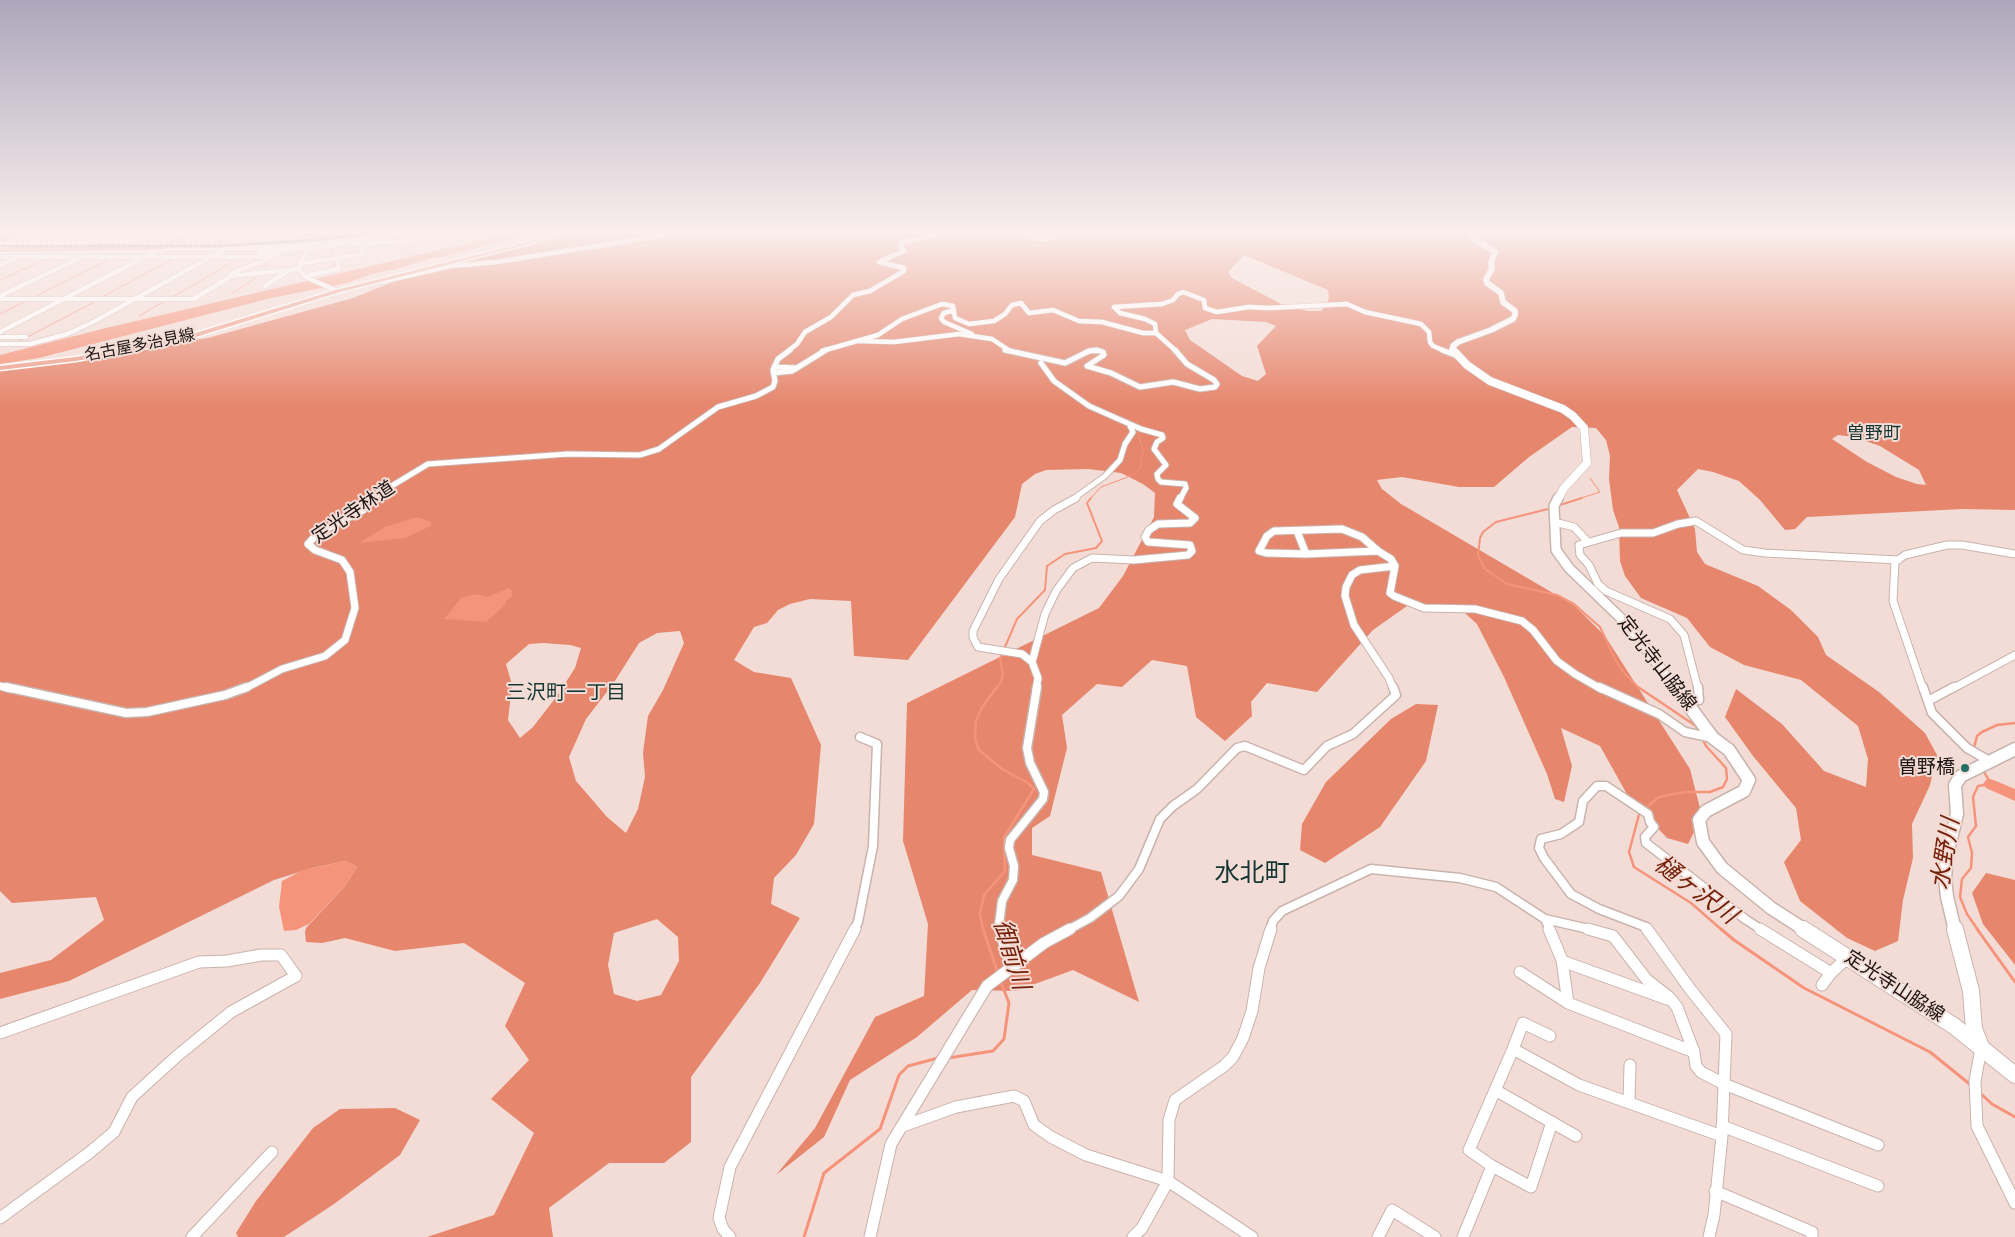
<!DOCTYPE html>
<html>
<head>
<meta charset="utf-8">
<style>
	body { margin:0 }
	canvas { display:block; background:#f3dcd6 }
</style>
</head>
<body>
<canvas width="2015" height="1237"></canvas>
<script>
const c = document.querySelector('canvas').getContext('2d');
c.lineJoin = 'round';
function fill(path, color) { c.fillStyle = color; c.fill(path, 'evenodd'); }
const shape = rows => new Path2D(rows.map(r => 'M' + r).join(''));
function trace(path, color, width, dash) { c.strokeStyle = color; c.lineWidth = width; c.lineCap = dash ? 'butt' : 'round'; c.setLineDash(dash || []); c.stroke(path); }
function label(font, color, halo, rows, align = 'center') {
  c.font = font + ' "Sofia Sans Condensed","Noto Sans JP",sans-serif'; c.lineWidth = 4; c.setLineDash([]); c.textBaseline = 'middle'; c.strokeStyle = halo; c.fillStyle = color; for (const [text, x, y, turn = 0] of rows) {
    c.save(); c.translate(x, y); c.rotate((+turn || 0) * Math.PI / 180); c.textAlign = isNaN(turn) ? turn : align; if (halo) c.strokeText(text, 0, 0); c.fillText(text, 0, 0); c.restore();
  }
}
const forest = shape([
	[573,234,2015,234,2015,510,1962,509,1807,517,1795,529,1785,530,1760,500,1739,481,1713,472,1698,469,1677,490,1695,529,1697,552,1705,564,1758,586,1791,610,1818,637,1826,655,1879,692,1925,733,1937,755,1930,785,1912,824,1913,858,1903,900,1898,941,1875,951,1847,938,1800,901,1784,862,1801,840,1796,808,1753,756,1725,717,1736,689,1782,724,1824,771,1866,787,1868,759,1858,726,1801,680,1744,665,1710,647,1687,618,1641,598,1625,576,1620,561,1619,527,1613,510,1609,479,1610,456,1606,440,1596,428,1572,427,1529,457,1494,487,1459,487,1402,477,1377,480,1382,489,1401,504,1575,606,1605,636,1690,769,1702,816,1688,844,1667,838,1628,796,1600,746,1561,728,1572,766,1564,802,1555,799,1547,774,1504,677,1477,624,1455,604,1407,606,1373,630,1317,692,1267,683,1251,702,1252,716,1225,741,1196,717,1187,666,1152,660,1122,687,1097,684,1062,715,1067,748,1050,816,1032,828,1032,855,1101,872,1139,1002,1073,970,1016,991,972,990,917,1037,850,1080,824,1137,776,1175,815,1128,875,1017,924,996,928,924,903,841,907,703,1099,608,1123,576,1154,517,1155,493,1143,484,1121,473,1088,469,1046,470,1035,474,1022,484,1015,517,908,660,854,656,851,601,810,599,790,604,778,610,767,623,754,627,734,660,754,672,791,678,821,745,814,824,796,855,774,878,771,904,800,918,760,983,691,1077,691,1142,664,1163,609,1163,549,1208,553,1237,427,1237,494,1215,534,1133,491,1099,529,1060,505,1026,525,983,464,943,395,951,345,938,322,943,306,942,305,932,306,928,345,886,357,867,346,861,312,868,274,880,69,981,0,999,0,973,51,960,104,920,96,897,12,903,0,891,0,370,208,338,353,298,423,270,513,247],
	[1244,255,1328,290,1329,298,1326,305,1321,311,1308,311,1283,305,1232,278,1228,272],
	[1212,319,1266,322,1276,326,1257,346,1266,374,1258,381,1242,376,1190,340,1185,330],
	[1838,435,1854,437,1880,446,1919,470,1926,485,1917,484,1896,477,1867,462,1832,439],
	[680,631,684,643,663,690,648,716,643,753,645,777,638,809,626,833,607,817,576,781,569,757,586,719,613,684,639,643,657,633],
	[543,643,570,645,581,648,575,668,557,696,533,727,520,738,508,720,512,685,506,664,529,644],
	[657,919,678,937,679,961,661,995,637,1001,614,994,608,965,614,933],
	[1416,704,1438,705,1426,761,1380,827,1325,863,1300,850,1302,824,1326,782,1391,719],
	[1986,873,2015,880,2015,965,1983,924,1972,893],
	[395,1108,420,1120,400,1155,334,1204,284,1237,238,1237,236,1233,256,1201,313,1128,340,1109]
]);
const water = shape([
	[508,234,529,234,443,257,432,258,396,269,371,274,347,283,271,298,39,358,0,364,0,355,106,328],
	[417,517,431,522,431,526,405,538,359,543,385,527],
	[509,588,513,592,511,597,506,601,505,605,486,622,444,619,461,598,477,594,488,597],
	[346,861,357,867,345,886,309,924,296,930,284,931,279,907,282,881,303,870]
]);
const streamFar3 = shape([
	[88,244,121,244],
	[273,244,296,244],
	[330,246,336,268],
	[53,255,62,251],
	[179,256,190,250],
	[413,257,404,249,467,234],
	[255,266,267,266],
	[0,280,46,259],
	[231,294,256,278],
	[102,297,175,258],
	[32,298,110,259],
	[171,298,238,259],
	[0,314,26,301],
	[139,316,166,300],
	[18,342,96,301],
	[1090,499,1101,487,1133,475,1140,469,1143,451,1138,433,1134,428],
	[1578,499,1600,492,1590,478]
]);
const streamFar2 = shape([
	[1560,505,1582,498],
	[1548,509,1496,522,1483,532,1480,538,1478,556,1485,569,1507,584,1557,595,1574,604,1600,627,1616,661,1625,674,1640,689],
	[1005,647,1017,619,1045,590,1047,566,1065,554,1096,548,1102,541,1087,503,1091,498],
	[996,689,1001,682,1003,674,1000,659,1002,653]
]);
const streamFar1 = shape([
	[1638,687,1696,726,1699,732],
	[1974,748,1977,736,1982,732,1997,725,2015,723],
	[1644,809,1659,797,1685,792,1710,792,1723,787,1727,779,1726,768,1706,746,1702,738],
	[1640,811,1629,852,1634,867,1691,903,1722,930],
	[983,930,980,914,984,895,1005,871,1004,837,1034,789,1028,783,1002,769,979,750,975,738,976,721,982,707,997,687],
	[1978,930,1967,914,1960,897,1962,879,1971,868,1972,853,1968,837,1976,826,1973,797,1978,786,1991,784,1983,770]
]);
const stream = shape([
	[983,929,998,973],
	[1721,929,1734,940,1804,988,1930,1052,1972,1086],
	[1977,929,2015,982],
	[948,1058,993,1051,1004,1039,1009,1003,1000,980],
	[1979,1092,1992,1104,2015,1117],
	[804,1237,824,1173,880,1129,899,1075,908,1066,938,1058]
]);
const river = shape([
	[11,234,19,234,0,243,0,239,11,234],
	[1991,779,2015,789,2015,801,1986,788,1983,784,1986,780,1991,779]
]);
const minorFar4 = shape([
	[214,234,257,236,269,238,270,241],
	[179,239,215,239],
	[96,241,127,241,178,234],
	[31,242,49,234],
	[268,243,279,234],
	[0,244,88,243,108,234],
	[312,248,305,253,299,269,305,277,338,291],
	[259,253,348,244,404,242,426,234],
	[0,257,269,257],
	[299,264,363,254,362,250,365,248,366,243],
	[0,265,17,258],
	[309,275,339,269,337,259],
	[230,276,299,269],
	[380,282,451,266,497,262,671,234],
	[265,286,288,271],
	[0,296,80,258],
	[0,299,194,299,228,278,234,272,263,261,291,246],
	[954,310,944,313,941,318,944,322,972,334],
	[0,332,162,248],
	[0,337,26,337],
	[858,341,894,342,959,334,992,339,1010,351],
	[0,344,30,344,67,334,95,321,227,248],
	[788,351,797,344,805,332,831,317,853,295,870,291,904,271,904,268,879,262,904,251,901,246,902,242,940,234],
	[822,351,878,335,902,319,942,304,953,306,955,318,969,324,994,321,1005,314,1012,305,1021,303,1029,313,1053,310,1079,321,1102,322,1143,333,1156,333],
	[1090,351,1099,351],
	[1176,351,1156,333,1155,324,1145,319,1120,313,1114,307,1162,304,1173,300,1178,294,1183,292,1204,300,1205,308,1217,312,1249,307,1269,308,1347,304,1365,312,1421,324,1429,332,1430,342,1433,346,1445,351]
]);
const minorFar3 = shape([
	[1005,350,1065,363,1089,351,1097,350,1103,352,1104,355,1087,366,1111,373,1140,387,1173,382,1200,389,1215,387,1217,384,1214,380,1187,364,1175,350],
	[1442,350,1455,355],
	[1041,363,1054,381,1089,406,1141,429,1162,435,1163,438,1157,442,1154,449,1166,465,1157,474,1158,479,1161,482,1185,484,1186,488,1180,499],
	[774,367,796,368],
	[774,373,792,371,826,350],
	[370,499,428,464,568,454,640,455,659,449,718,407,756,396,773,387,775,381,773,370,778,359,790,350],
	[1073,499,1105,476,1120,460,1125,444,1133,432,1129,424]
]);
const minorFar2 = shape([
	[1554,522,1574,527,1588,542],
	[1342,529,1362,537,1378,551,1306,554,1266,553,1259,551,1267,536,1274,531,1342,529],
	[1297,531,1306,554],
	[1378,551,1391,559,1395,566,1390,593,1394,596,1424,608,1475,609,1522,621,1533,630,1557,661,1575,674,1601,689],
	[1032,662,1045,614,1056,591,1073,568,1092,558,1134,560,1188,555,1192,551,1190,545,1148,542,1145,537,1149,530,1158,524,1190,523,1195,518,1177,504,1180,498],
	[0,686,11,689],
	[244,689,282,669,325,656,345,640,355,608,350,572,342,560,315,550,308,544,318,533,363,510,371,498],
	[1036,689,1038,678,1032,662,1022,654,978,647,973,637,973,631,999,579,1040,521,1054,510,1076,498],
	[1393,689,1389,678,1354,625,1345,596,1346,587,1352,575,1360,570,1395,566],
	[1698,689,1684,635,1670,619,1606,591,1598,584,1589,565,1580,555,1579,545,1621,533,1653,533,1678,524,1696,521,1743,550,1765,553,1898,560],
	[1923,689,1893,601,1895,562,1905,555,1947,545,1962,545,2015,554],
	[1952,689,2015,655]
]);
const minorFar1 = shape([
	[6,687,126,713,147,712,225,695,247,687],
	[1599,687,1659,714,1685,732,1713,738],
	[1923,687,1932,713,1967,748,1991,762],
	[1686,700,1699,700,1698,687],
	[1928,701,1954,687],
	[1545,919,1550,930],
	[854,930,858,922,873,846,877,744,860,737],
	[1000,930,999,925,1002,901,1013,880,1014,866,1009,848,1010,840,1043,799,1044,792,1030,763,1027,748,1037,687],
	[1068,930,1090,918,1119,896,1139,869,1160,819,1173,806,1197,789,1237,748,1245,746,1304,770,1327,746,1353,734,1396,695,1393,687],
	[1270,930,1273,921,1282,911,1371,869,1460,878,1496,887,1545,919,1593,930],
	[1648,930,1646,927,1599,909,1571,894,1544,858,1539,848,1541,839,1561,834,1579,822,1583,801,1597,786,1606,786,1648,814,1650,822,1654,827,1645,837,1646,843,1745,919,1762,930]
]);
const minor = shape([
	[1000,929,1012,968],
	[1588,929,1613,936,1647,980,1669,997,1677,1007,1694,1052,1696,1066,1701,1072,1724,1084,1878,1145],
	[1647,929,1690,989,1726,1034,1722,1136,1714,1215,1709,1237],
	[1760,929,1831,973,1848,957],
	[1562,961,1667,999],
	[1520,972,1568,1003,1562,960,1549,929],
	[1822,985,1831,973],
	[1568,1003,1694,1052],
	[0,1033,199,962,227,961,261,955,281,955,296,976,231,1012,177,1056,132,1097,114,1132,89,1153,0,1218],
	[1981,1048,1975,1081,1977,1126,2015,1203],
	[1513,1049,1523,1023,1550,1036],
	[1495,1090,1576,1136],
	[1629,1101,1630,1065],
	[903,1126,956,1107,1014,1096,1024,1101,1034,1125,1051,1137,1086,1155,1168,1181,1252,1237],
	[1722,1126,1878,1186],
	[1492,1166,1531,1187,1552,1122],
	[1715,1191,1812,1232,1812,1237],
	[192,1237,272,1152],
	[730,1237,723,1229,719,1218,730,1167,855,929],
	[870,1237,891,1144,987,986,1044,943,1070,929],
	[1133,1237,1142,1228,1168,1181,1169,1120,1175,1100,1224,1066,1233,1057,1243,1038,1252,1011,1259,968,1271,929],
	[1378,1237,1392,1210,1435,1237],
	[1463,1237,1492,1166,1469,1150,1513,1049,1579,1085,1722,1136]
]);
const tertiary = shape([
	[1023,234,1034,238,1046,239,1059,234]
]);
const secondaryFar4 = shape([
	[162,248,263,248,322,244,399,234],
	[1453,351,1453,346,1458,342,1491,330,1513,319,1515,315,1515,311,1503,302,1501,293,1487,283,1486,279,1492,269,1491,263,1495,252,1470,236,1472,234]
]);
const secondaryFar3 = shape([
	[1453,350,1467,365,1490,381,1563,409,1573,416,1584,428,1587,463,1564,488,1558,499]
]);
const secondaryFar2 = shape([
	[1558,498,1554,506,1556,550,1569,568,1630,627,1676,689]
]);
const secondaryFar1 = shape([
	[1675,687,1713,738,1729,750,1749,780,1744,791,1706,811,1699,820,1703,842,1722,868,1771,908,1805,930],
	[1955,930,1947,897,1945,878,1947,855,1957,814,1955,785,1961,776,2015,749]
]);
const secondary = shape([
	[1803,929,1954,1026,2015,1075],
	[1955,929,1971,991,1974,1029,1981,1047]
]);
const primary = shape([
	[185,234,192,234,162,250,0,252,0,248,51,246,161,246,185,234],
	[560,234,569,234,340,292,180,342,76,361,0,370,0,366,76,357,179,338,336,290,560,234]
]);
const rail = shape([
	[0,246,219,246,300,241,368,234]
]);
const markers = [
	[1965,768,5,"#256e66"]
];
const farStreetnames = [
	["名古屋多治見線",140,346,-11]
];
const farQuarternames = [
	["曽野町",1874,434]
];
const streetNames = [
	["定光寺林道",354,513,-34],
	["定光寺山脇線",1656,664,52],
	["定光寺山脇線",1894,987,33]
];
const poiNames = [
	["曽野橋",1955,768]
];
const neighbourhoodNames = [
	["三沢町一丁目",566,694]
];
const nearWaternames = [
	["水野川",1947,854,-81],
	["樋ヶ沢川",1695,891,37],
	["御前川",1010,955,73]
];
const nearQuarternames = [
	["水北町",1252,875]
];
fill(forest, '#e6866d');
fill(water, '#f5947b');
trace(streamFar3, '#f5947b', 1);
trace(streamFar2, '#f5947b', 2);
trace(streamFar1, '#f5947b', 2.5);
trace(stream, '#f5947b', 3);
fill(river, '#f5947b');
trace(minorFar4, '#c9b3ad', 5.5);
trace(minorFar3, '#c9b3ad', 7);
trace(minorFar2, '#c9b3ad', 9);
trace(minorFar1, '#c9b3ad', 11);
trace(minor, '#c9b3ad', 13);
trace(tertiary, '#c9b3ad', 6);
trace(secondaryFar4, '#c9b3ad', 7);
trace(secondaryFar3, '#c9b3ad', 9);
trace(secondaryFar2, '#c9b3ad', 12);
trace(secondaryFar1, '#c9b3ad', 15);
trace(secondary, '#c9b3ad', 18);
trace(primary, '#fff', 3);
trace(minorFar4, '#fff', 4.5);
trace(minorFar3, '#fff', 5);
trace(minorFar2, '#fff', 7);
trace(minorFar1, '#fff', 8);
trace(minor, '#fff', 11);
trace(tertiary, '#fff', 5);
trace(secondaryFar4, '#fff', 5.5);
trace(secondaryFar3, '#fff', 8);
trace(secondaryFar2, '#fff', 9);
trace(secondaryFar1, '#fff', 12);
trace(secondary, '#fff', 16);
fill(primary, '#eea18d');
trace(rail, '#5e514e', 2.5);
trace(rail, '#f3dcd6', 1, [3]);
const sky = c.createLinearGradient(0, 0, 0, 407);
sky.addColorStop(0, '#ada7bc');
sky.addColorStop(0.57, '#faefed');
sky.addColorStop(1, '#faefed00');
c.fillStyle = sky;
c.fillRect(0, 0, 2015, 407);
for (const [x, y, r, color] of markers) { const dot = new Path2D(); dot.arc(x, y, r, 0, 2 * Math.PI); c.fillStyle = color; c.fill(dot); trace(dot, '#f3dcd6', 2); }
label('16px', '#1c1412', '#f3dcd6', farStreetnames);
label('18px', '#143632', '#f3dcd6', farQuarternames);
label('19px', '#1c1412', '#f3dcd6', streetNames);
label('19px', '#1c1412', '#f3dcd6', poiNames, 'right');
label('20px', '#143632', '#f3dcd6', neighbourhoodNames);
label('italic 24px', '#752008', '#f3dcd6', nearWaternames);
label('25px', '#143632', '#f3dcd6', nearQuarternames);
</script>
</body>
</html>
